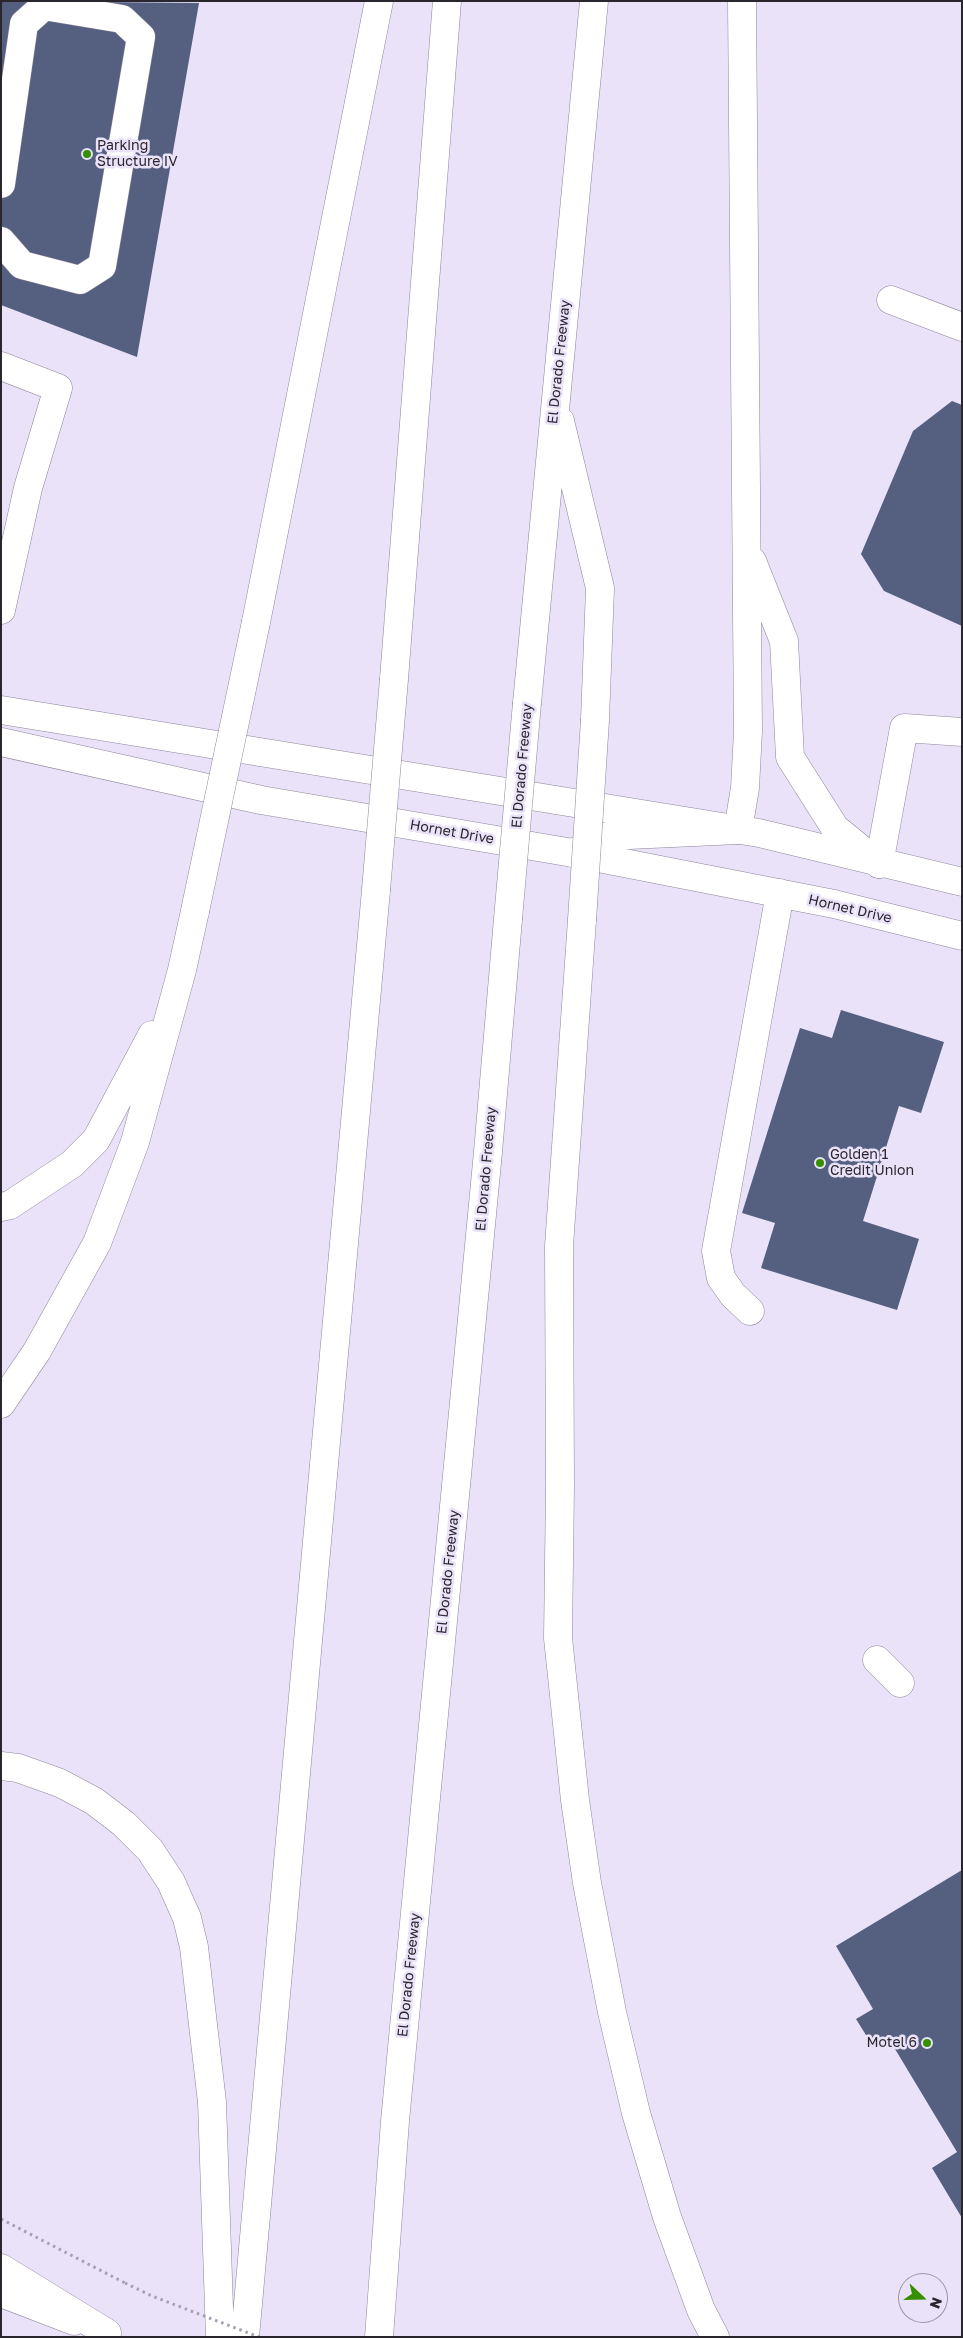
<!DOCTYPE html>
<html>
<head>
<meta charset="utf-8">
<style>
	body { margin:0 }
	#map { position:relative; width:963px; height:2338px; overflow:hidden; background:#eae2f8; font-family:"Golos Text",sans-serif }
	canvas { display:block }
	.frame { position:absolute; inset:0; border:2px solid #29262e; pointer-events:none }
	.north { position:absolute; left:898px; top:2273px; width:50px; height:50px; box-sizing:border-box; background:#eae2f8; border:1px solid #9d97a7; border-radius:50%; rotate:111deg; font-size:14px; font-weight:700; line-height:20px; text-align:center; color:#29262e }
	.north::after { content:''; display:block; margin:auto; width:18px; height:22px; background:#359000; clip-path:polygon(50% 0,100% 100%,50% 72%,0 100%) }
</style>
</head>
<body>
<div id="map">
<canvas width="963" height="2338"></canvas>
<div class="frame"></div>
<div class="north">N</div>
</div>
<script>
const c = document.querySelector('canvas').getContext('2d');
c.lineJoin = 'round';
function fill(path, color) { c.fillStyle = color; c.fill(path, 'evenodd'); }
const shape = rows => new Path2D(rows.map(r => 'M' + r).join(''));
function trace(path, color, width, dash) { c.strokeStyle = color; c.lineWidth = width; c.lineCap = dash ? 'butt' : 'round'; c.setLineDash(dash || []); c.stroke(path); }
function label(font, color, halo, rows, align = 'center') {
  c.font = font + ' "Golos Text",sans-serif'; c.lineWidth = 5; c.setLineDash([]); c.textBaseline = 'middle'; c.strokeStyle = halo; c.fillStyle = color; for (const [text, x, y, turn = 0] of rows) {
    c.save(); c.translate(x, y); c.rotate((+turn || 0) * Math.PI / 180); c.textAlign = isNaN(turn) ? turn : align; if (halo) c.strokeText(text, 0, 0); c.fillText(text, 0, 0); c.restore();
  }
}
const building = shape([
	[1,1,199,3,137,357,1,305],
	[952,401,962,405,962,626,884,591,861,554,913,431],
	[841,1010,944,1042,921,1113,899,1106,863,1221,919,1239,897,1310,761,1268,775,1223,742,1213,800,1028,832,1038],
	[962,1870,962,2218,932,2168,957,2152,889,2039,874,2048,856,2019,873,2009,836,1946]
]);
const path = shape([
	[1,2219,125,2283]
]);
const minor = shape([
	[1,184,24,24,44,6,122,19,141,37,102,266,80,280,22,265,1,241],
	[891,300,962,327],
	[1,366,58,388,28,488,1,610],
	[1,710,759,833,962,882],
	[1,742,261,800,573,853,834,904,962,936],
	[879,864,904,728,962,732],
	[750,1311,733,1295,721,1278,716,1251,780,893],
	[877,1660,900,1683]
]);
const major = shape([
	[1,2293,74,2321]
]);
const highway = shape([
	[560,421,600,588,595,720],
	[752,561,784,641,790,757,835,828,879,864],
	[256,622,379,1],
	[394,679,447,1],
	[527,703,594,1],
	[573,853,607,836,738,830,745,788,748,731,742,1],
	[582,920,559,1246,560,1487,558,1638,575,1800,587,1883,612,2012,636,2113,667,2217,701,2310,715,2337],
	[1,1207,10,1205,72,1164,96,1140,152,1035],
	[1,1404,37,1351,97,1243,135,1142,182,970,195,911],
	[1,1766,18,1768,60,1783,94,1801,124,1824,150,1850,171,1882,187,1918,194,1947,212,2102,220,2337],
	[1,2268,107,2333],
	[245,2337,376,890],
	[379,2337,395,2121,488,1152,508,919]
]);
const pathBridge = shape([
	[125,2283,152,2296,259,2337]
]);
const highwayBridge = shape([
	[376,890,394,679],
	[195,911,256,622],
	[508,919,527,703],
	[582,920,595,720]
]);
const markers = [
	[87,154,5,"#359000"],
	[820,1163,5,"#359000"],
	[927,2043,5,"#359000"]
];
const poiNames = [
	["Parking",97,146],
	["Structure IV",97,162],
	["Golden 1",830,1155],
	["Credit Union",830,1171],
	["Motel 6",917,2043,"right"]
];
const streetNames = [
	["El Dorado Freeway",559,362,-84],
	["El Dorado Freeway",522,766,-85],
	["Hornet Drive",452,832,10],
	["Hornet Drive",850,909,13],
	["El Dorado Freeway",486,1169,-85],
	["El Dorado Freeway",448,1572,-84],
	["El Dorado Freeway",409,1975,-84]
];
fill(building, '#556080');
trace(minor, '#8e869a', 29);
trace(major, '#8e869a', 29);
trace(highway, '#8e869a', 29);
trace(path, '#a6a0b1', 3, [2.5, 4]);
trace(minor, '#fff', 28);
trace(major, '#fff', 28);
trace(highway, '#fff', 28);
trace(highwayBridge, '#8e869a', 29, []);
trace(pathBridge, '#a6a0b1', 3, [2.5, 4]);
trace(highwayBridge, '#fff', 28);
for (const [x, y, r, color] of markers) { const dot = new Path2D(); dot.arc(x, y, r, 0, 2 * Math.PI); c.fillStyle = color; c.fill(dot); trace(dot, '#eae2f8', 2); }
label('14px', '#29262e', '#eae2f8', poiNames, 'left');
label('14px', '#29262e', '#eae2f8', streetNames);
</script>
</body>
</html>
